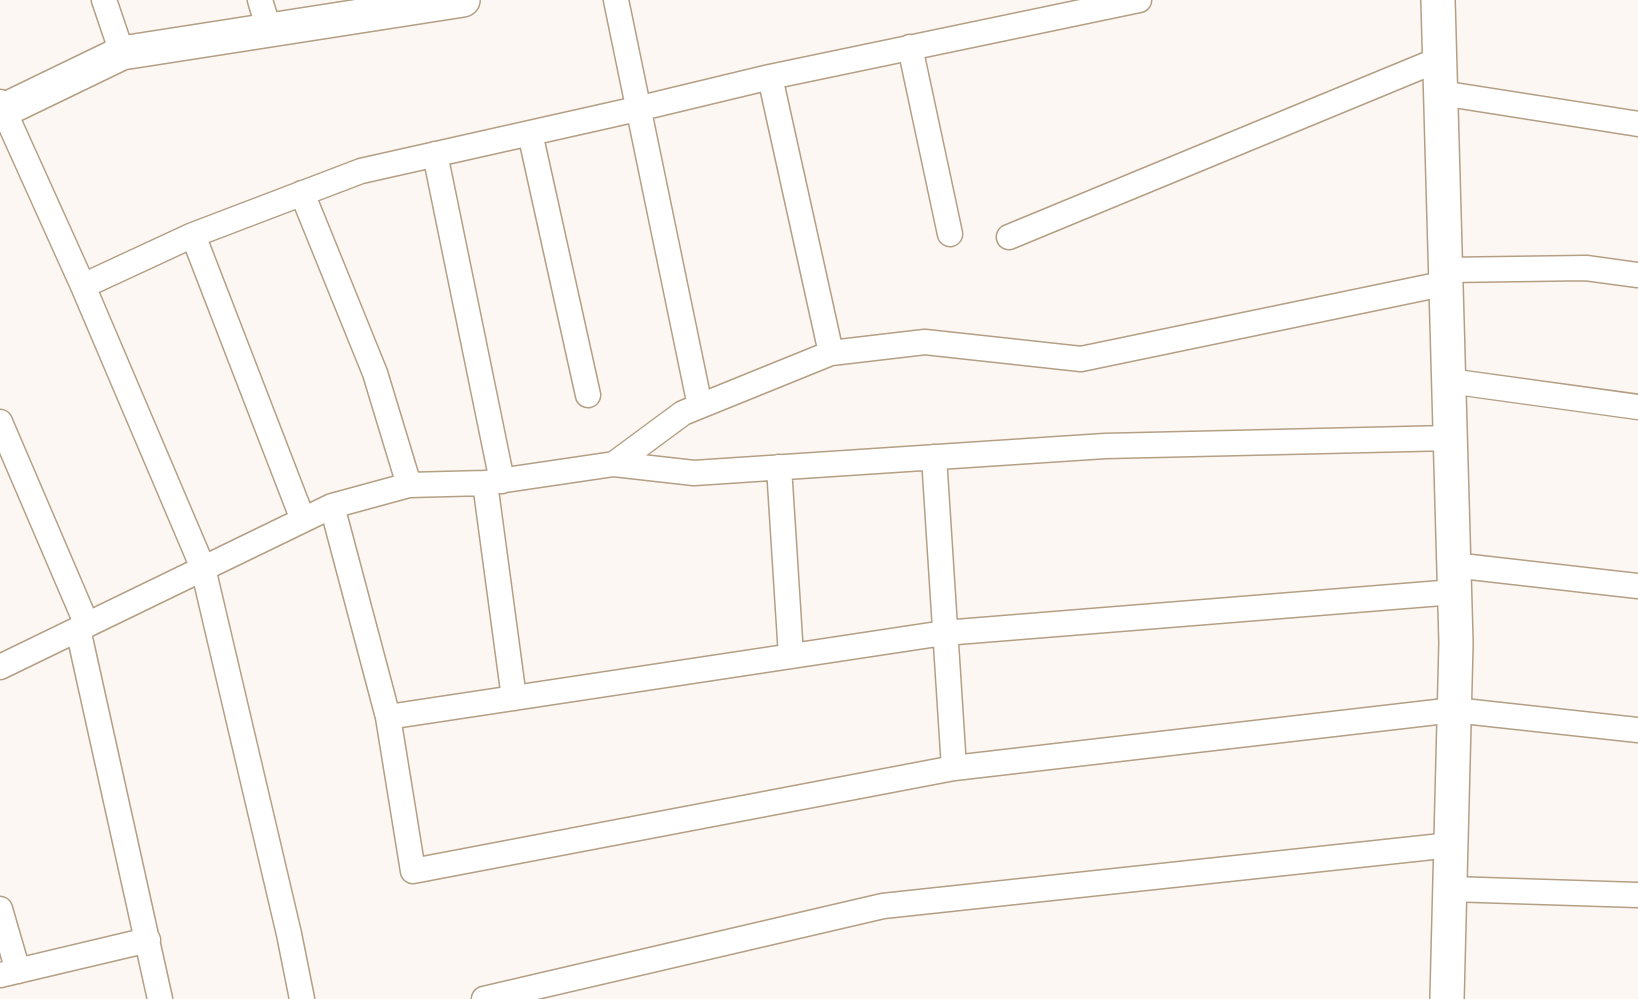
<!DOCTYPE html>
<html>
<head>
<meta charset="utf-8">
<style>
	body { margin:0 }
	canvas { display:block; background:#fcf7f2 }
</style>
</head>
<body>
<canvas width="1638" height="999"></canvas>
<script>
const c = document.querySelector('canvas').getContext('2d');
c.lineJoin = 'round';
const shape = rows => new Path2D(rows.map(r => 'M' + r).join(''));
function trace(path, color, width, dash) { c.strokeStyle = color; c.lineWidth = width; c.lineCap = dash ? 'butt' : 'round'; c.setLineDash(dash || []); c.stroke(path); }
const minor = shape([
	[104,0,122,53],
	[260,0,269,30],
	[616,0,700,406],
	[910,47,950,234],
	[770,77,831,353],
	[1441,93,1638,124],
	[0,102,83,286,203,568,289,934,302,999],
	[530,133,588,395],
	[435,154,502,481],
	[302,193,375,373,409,485],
	[193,235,303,520],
	[1009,237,1440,59],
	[1446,270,1586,268,1638,275],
	[83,286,193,235,361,171,637,109,770,77,1139,0],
	[1449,381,1638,407],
	[0,422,87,625],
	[934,457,954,768],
	[614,464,683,413,831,353,925,342,1081,359,1447,283],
	[779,467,791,656],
	[485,483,514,698],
	[332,506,388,717,413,871,954,768,1454,710,1638,730],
	[1453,565,1638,586],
	[78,629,160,999],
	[0,667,332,506,409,485,485,483,614,464,694,473,1105,446,1451,438],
	[388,717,944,633,1454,592],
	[1450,889,1638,895],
	[0,909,18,971],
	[0,975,148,940],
	[484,999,883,906,1451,845]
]);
const secondary = shape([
	[1438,0,1456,643,1447,999],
	[0,112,122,53,463,0]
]);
trace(minor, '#b49f85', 27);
trace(secondary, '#b49f85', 36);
trace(minor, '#fff', 24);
trace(secondary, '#fff', 33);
</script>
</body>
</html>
